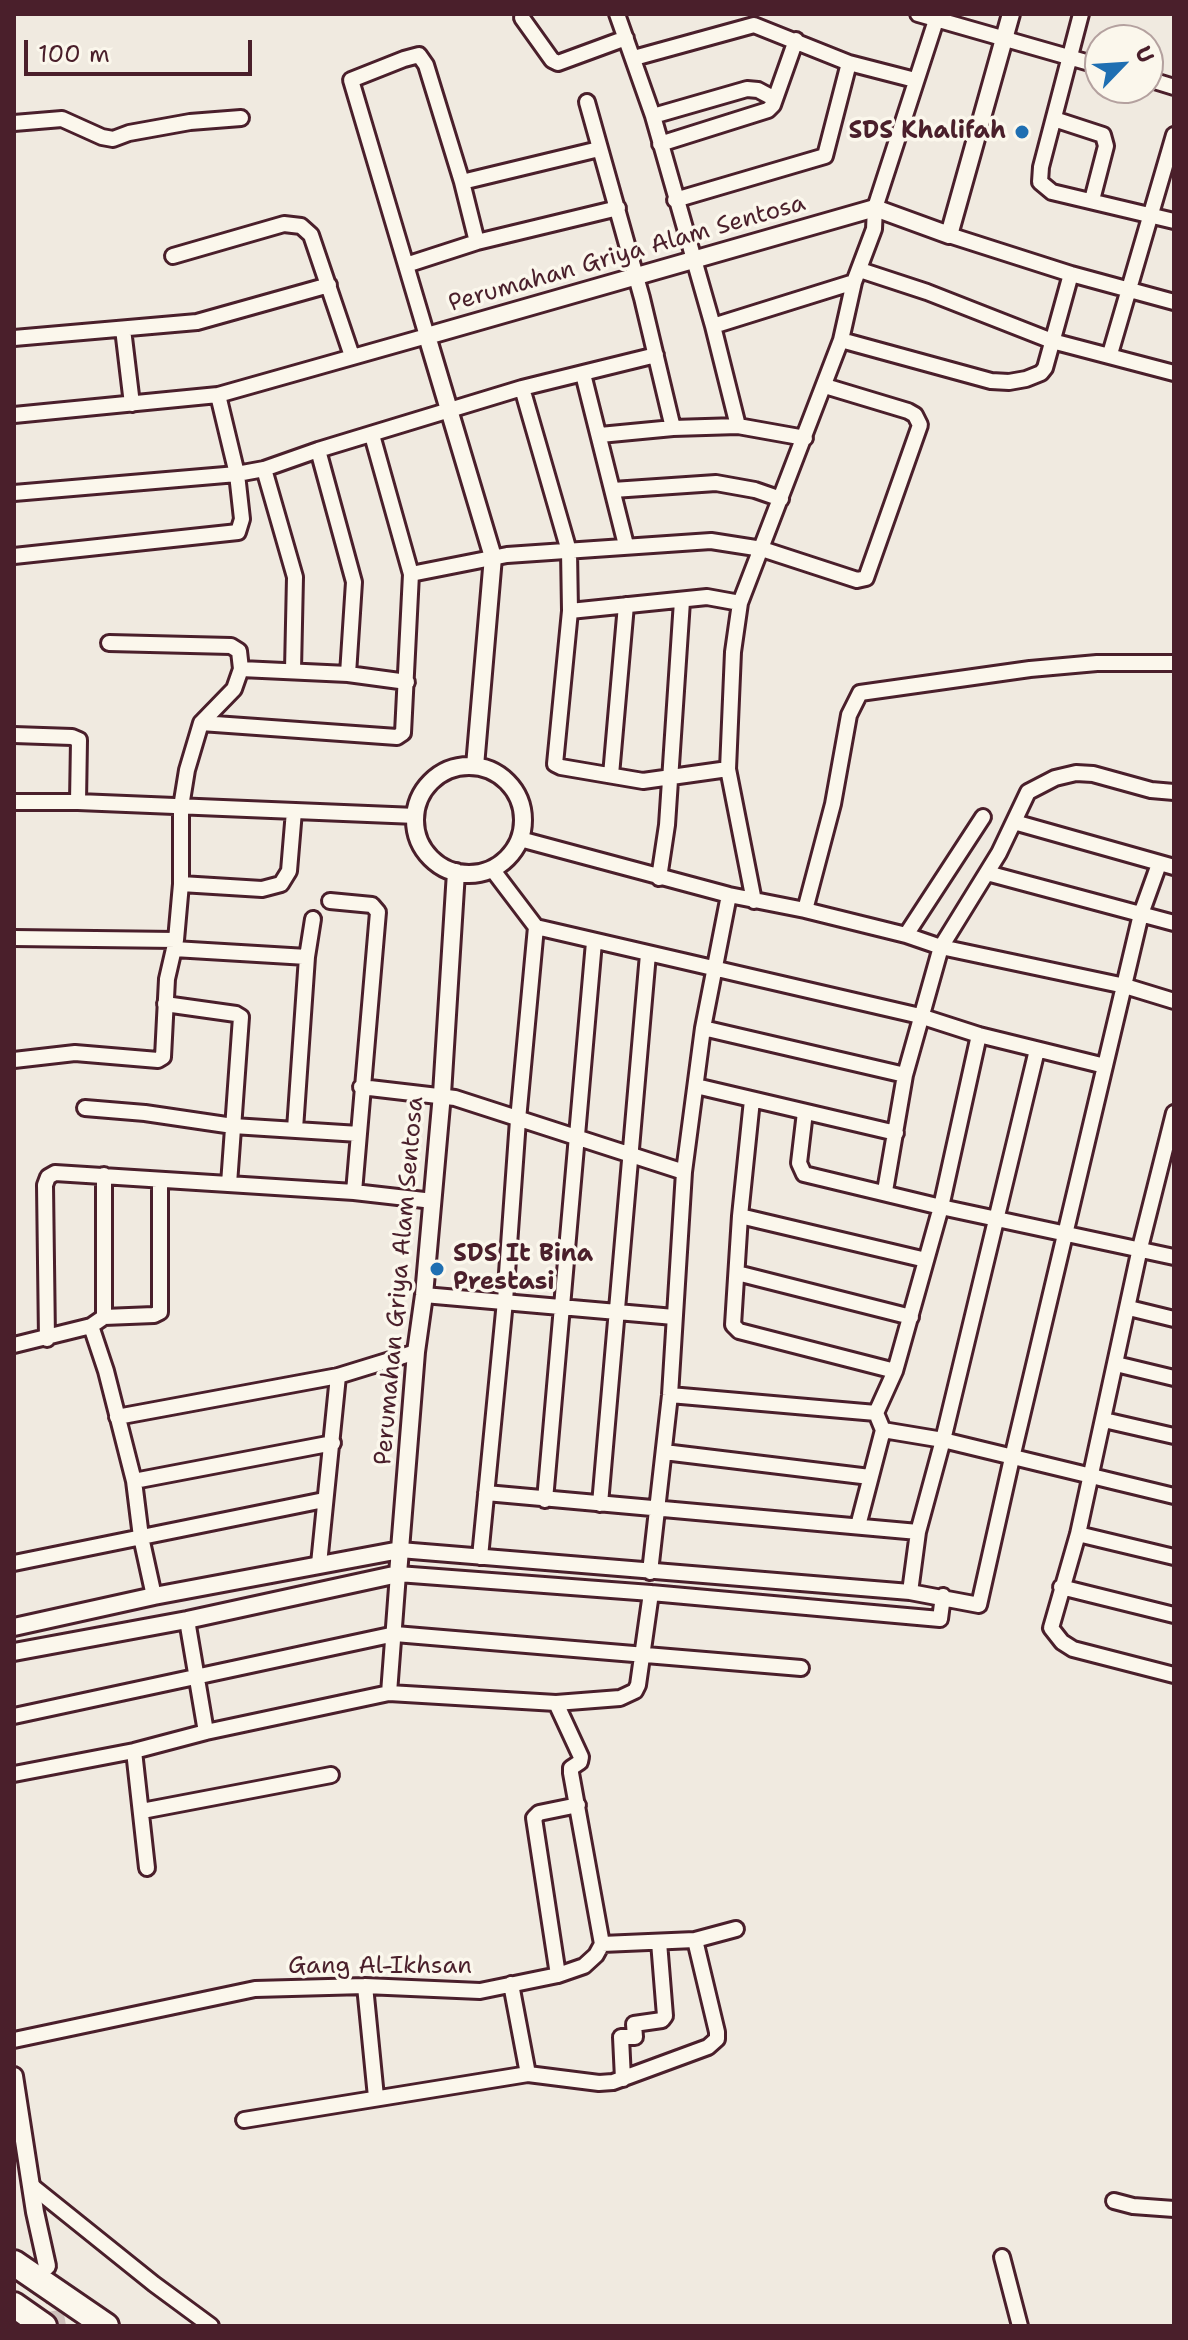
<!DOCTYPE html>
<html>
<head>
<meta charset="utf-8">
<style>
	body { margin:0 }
	#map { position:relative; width:1188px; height:2340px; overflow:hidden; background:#f0eae0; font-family:"Shantell Sans",sans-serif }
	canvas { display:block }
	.frame { position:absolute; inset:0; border:16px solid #4a1f2b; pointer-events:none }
	.north { position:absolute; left:1084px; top:24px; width:80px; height:80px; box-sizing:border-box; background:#fbf7ec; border:2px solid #b4a19f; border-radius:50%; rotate:65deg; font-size:22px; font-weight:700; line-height:32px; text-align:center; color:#4a1f2b }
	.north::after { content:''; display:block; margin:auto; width:28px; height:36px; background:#1f6fb2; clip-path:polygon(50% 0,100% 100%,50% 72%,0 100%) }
	.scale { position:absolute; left:24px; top:40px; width:228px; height:36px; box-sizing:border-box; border:4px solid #4a1f2b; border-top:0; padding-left:10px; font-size:24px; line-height:28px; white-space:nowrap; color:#4a1f2b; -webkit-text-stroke:6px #fbf7ec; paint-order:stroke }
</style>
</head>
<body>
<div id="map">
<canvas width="1188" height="2340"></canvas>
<div class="frame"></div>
<div class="north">U</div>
<div class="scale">100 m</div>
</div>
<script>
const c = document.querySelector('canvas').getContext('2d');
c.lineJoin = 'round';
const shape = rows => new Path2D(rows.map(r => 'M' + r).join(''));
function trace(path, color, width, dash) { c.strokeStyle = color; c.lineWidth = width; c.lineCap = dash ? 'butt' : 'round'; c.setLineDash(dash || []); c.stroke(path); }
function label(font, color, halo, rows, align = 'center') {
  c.font = font + ' "Shantell Sans",sans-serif'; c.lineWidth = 7; c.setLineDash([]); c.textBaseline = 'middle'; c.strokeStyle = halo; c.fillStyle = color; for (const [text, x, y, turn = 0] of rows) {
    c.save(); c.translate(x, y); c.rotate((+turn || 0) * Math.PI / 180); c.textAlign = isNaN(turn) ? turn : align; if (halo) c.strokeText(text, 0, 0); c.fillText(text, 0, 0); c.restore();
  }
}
const tertiaryTunnel = shape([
	[51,2287,58,2326]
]);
const minor = shape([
	[617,14,653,116,713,326,738,426],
	[918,14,1100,66],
	[1081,14,1041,167,1040,182,1052,192,1174,221],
	[522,18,552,60,558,63,626,38],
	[634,58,754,25,849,63,915,80],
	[1148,79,1174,87],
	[587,102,642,298,673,428],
	[653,116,747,89,758,90,775,99],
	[1054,119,1103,135,1106,146,1092,200],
	[14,123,62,119,102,137,113,139,129,133,190,122,241,118],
	[660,144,768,110,773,105,796,40],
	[462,182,599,149],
	[675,200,825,156,849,63],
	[949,235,1071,274,1174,302],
	[173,256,284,224,301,226,311,235,352,356],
	[406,265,477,242,618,208],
	[860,270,927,292,1052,341,1174,373],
	[713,326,854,282],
	[123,329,132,404],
	[14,338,197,322,329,285],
	[841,340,991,381,1009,382,1026,379,1041,373,1045,368,1071,274],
	[1110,354,1174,135],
	[583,374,626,545],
	[522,388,569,551,570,611,555,764,561,767,643,781,728,769],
	[14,415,218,395,427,336,351,80,404,59,419,55,426,65,462,182,477,242],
	[600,435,673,428,738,426,805,438],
	[318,450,354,582,348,674],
	[264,469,295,577,293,670],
	[613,490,716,483,755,490,781,499],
	[14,493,237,474,264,469,318,450,522,388,656,355],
	[14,556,238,532,242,519,237,474,218,395],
	[411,574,507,555,711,541,762,549,857,580,866,578,920,425,915,415,908,411,825,386],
	[570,611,707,597,740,603],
	[109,643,231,646,239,651,241,669],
	[201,723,234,689,241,669,348,674,407,682],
	[14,735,72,737,79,740,78,802,416,816],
	[611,775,626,605],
	[14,802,78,802],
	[1014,822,1174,867],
	[520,839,729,895,805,910,906,935,941,947,1125,986,1174,1001],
	[492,869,536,927,920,1016,979,1035,1105,1066],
	[987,873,1174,923],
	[659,878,667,825,682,601],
	[181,884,262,889,281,884,289,871,294,811],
	[330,901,372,905,378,912,354,1192],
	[754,901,728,769,733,652,740,603,841,340,854,282,874,229,875,208,938,14],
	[805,910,833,804,849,715,860,693,1030,669,1097,663,1174,663],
	[906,935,983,817],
	[14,938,176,940],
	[174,949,307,957],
	[165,1004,236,1014,241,1017,229,1184],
	[703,1028,905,1075],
	[14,1060,75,1053,158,1060,163,1057,167,979,176,940,181,884,181,807,187,770,201,723,397,737,403,733,411,574,372,435],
	[696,1086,896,1133],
	[361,1087,455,1098,684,1172],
	[752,1100,740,1216,733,1325,739,1331,895,1371],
	[85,1108,145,1113,233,1126,359,1134],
	[805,1112,799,1163,804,1174,941,1207,1174,1257],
	[1174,1113,1140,1248,1078,1534,1051,1628,1062,1642,1073,1649,1174,1675],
	[295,1129,307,957,313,919],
	[885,1191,905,1075,941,947,999,853,1028,792,1055,778,1076,773,1093,774,1151,790,1174,792],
	[740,1216,926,1260],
	[737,1273,911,1317],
	[424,1295,674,1317],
	[1129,1308,1174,1319],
	[104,1317,104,1175],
	[91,1326,106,1371,134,1481,141,1537,154,1596],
	[47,1339,45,1185,48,1177,55,1173,354,1192,433,1201],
	[14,1345,91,1326,104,1317,154,1315,160,1312,160,1180],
	[1116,1364,1174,1378],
	[670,1395,876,1413],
	[117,1417,338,1376,416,1352],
	[1104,1420,1174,1436],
	[883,1430,943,1440,1174,1496],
	[664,1452,870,1477],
	[134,1481,333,1443],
	[486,1493,918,1532],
	[545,1500,594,942],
	[600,1504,648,954],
	[858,1526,883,1430,876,1413,895,1371,941,1207,979,1035],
	[1078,1534,1174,1557],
	[400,1550,910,1592,979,1605,1012,1458,1141,914,1159,864],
	[480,1557,505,1301,518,1120,536,927],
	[14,1563,324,1500],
	[319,1564,338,1376],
	[650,1572,670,1395,684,1172,703,1028,729,895],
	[1061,1587,1174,1615],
	[910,1592,918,1532,943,1440,1037,1050],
	[187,1620,206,1732],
	[389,1693,398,1574,651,1593,940,1619,943,1596],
	[556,1703,581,1757,580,1762,571,1768,571,1773,602,1944],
	[14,1716,395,1634,801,1668],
	[134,1751,147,1868],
	[14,1774,134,1751,206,1732,389,1693,556,1703,620,1698,635,1691,638,1685,651,1593],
	[142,1811,331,1775],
	[558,1975,534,1818,539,1813,578,1805],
	[511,1984,528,2074],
	[365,1986,376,2097],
	[14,2040,255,1989,365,1986,480,1991,558,1975,584,1966,596,1955,602,1944,695,1940,736,1929],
	[623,2079,621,2037,635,2037,634,2024,662,2020,665,2016,659,1942],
	[244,2120,528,2074,599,2083,613,2082,708,2047,717,2039,717,2032,695,1940],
	[32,2186,154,2284,211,2326],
	[1114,2201,1133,2206,1174,2209],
	[1002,2257,1020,2326]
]);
const tertiary = shape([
	[475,766,493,557,427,336,875,208,949,235,1011,14],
	'415 820a54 54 0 1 1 108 0a54 54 0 1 1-108 0Z',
	[14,1627,154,1596,400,1550],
	[14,1652,187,1620,398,1574,416,1352,424,1295,442,1094,456,872],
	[14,2076,35,2212,47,2266]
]);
const motorway = shape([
	[14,2263,106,2326],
	[14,2305,44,2326]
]);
const markers = [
	[1022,132,8,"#1f6fb2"],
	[437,1269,8,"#1f6fb2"]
];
const poiNames = [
	["SDS Khalifah",1006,132],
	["SDS It Bina",453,1255,"left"],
	["Prestasi",453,1283,"left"]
];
const streetNames = [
	["Perumahan Griya Alam Sentosa",627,254,-16],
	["Perumahan Griya Alam Sentosa",400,1281,-85],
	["Gang Al-Ikhsan",380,1967]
];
trace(tertiaryTunnel, '#cfc1bc', 16, [16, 8]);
trace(minor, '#4a1f2b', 20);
trace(tertiary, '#4a1f2b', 22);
trace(motorway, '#4a1f2b', 30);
trace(minor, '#fbf7ec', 14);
trace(tertiary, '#fbf7ec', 16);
trace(motorway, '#fbf7ec', 24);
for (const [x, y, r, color] of markers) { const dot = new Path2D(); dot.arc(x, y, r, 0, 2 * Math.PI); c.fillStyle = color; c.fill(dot); trace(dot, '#fbf7ec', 3); }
label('bold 24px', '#4a1f2b', '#fbf7ec', poiNames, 'right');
label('24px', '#4a1f2b', '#fbf7ec', streetNames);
</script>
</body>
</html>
